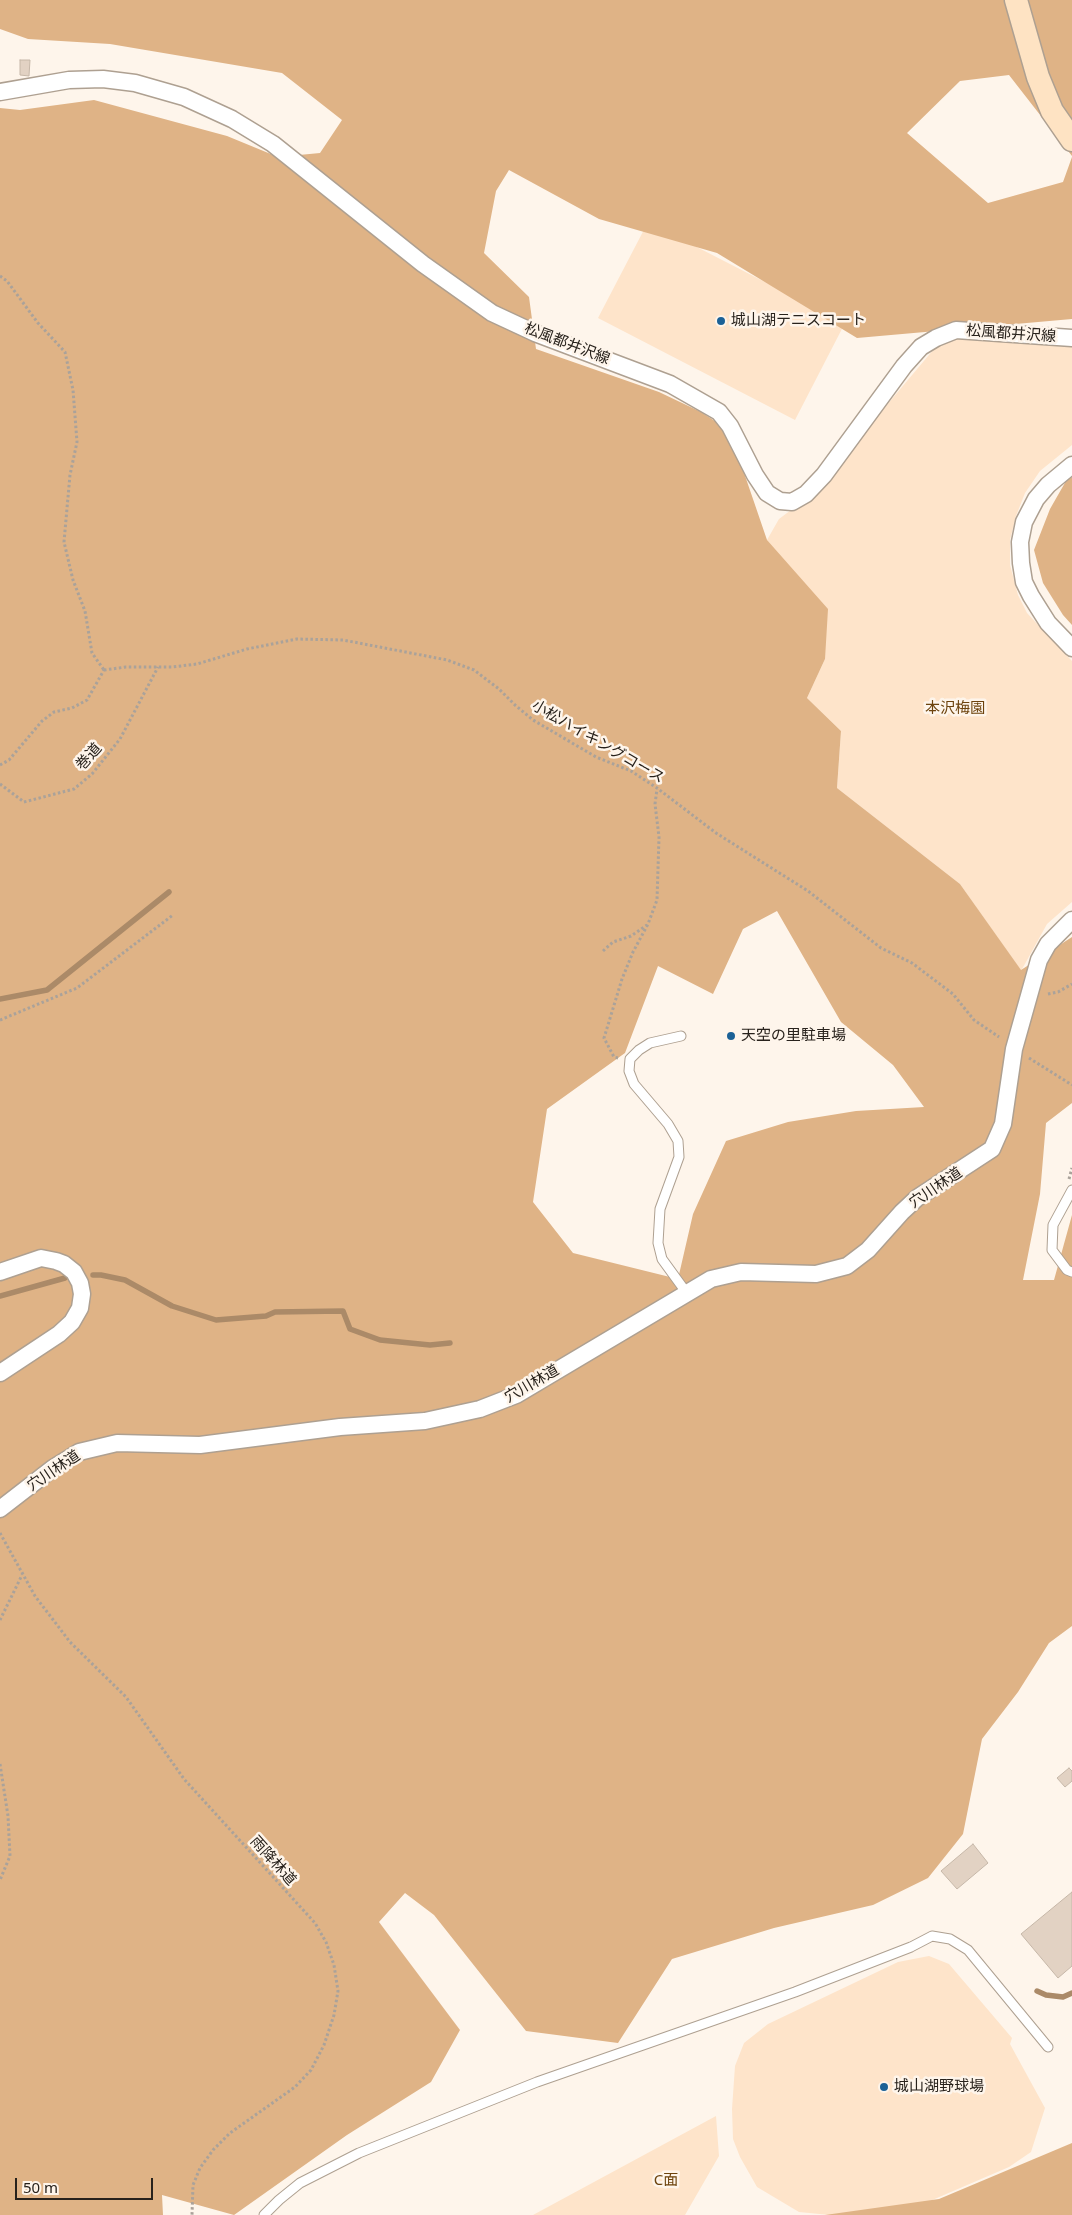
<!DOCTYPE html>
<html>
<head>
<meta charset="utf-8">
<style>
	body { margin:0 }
	#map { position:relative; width:1072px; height:2215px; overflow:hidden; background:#fef5eb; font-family:"Noto Sans",sans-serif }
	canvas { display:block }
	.scale { position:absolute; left:15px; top:2178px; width:138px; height:22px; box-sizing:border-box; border:2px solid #28221c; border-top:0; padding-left:6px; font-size:15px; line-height:18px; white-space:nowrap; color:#28221c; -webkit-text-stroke:4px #fef5eb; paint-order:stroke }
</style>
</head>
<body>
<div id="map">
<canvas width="1072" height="2215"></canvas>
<div class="scale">50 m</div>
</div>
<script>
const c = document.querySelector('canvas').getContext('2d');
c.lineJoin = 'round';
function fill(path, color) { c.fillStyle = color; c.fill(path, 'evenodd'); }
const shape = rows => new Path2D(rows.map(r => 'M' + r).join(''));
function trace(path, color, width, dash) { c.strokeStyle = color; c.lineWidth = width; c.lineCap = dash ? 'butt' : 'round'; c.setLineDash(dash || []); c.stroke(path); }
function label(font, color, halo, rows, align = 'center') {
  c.font = font + ' "Noto Sans","Noto Sans JP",sans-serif'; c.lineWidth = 5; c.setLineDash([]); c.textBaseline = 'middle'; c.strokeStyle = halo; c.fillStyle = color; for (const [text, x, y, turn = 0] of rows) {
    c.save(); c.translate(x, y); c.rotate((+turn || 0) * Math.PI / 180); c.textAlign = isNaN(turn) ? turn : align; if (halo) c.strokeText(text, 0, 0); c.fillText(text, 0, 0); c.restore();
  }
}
const green = shape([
	[648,222,845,323,795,420,598,318],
	[961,337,1072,338,1072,445,1040,471,1025,493,1016,516,1010,540,1010,565,1018,595,1027,613,1072,661,1072,902,1047,924,1021,971,960,884,837,788,841,731,807,698,825,659,767,540,779,519,811,495,934,349],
	[929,1956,949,1964,1012,2038,1010,2044,1045,2108,1031,2152,1009,2167,923,2204,830,2215,799,2212,757,2187,740,2157,733,2139,732,2109,735,2066,744,2043,768,2024,898,1962],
	[716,2116,719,2156,685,2215,533,2215]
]);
const forest = shape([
	[0,0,1072,0,1072,156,1009,75,960,81,907,133,988,203,1063,182,1072,157,1072,319,857,338,717,253,599,219,509,170,496,191,484,253,529,297,536,349,659,392,701,412,721,425,740,461,767,540,828,609,825,659,807,698,841,731,837,788,960,884,1021,970,1072,937,1072,1103,1046,1123,1040,1194,1023,1280,1054,1280,1072,1215,1072,1626,1049,1643,1018,1692,982,1739,963,1834,928,1878,873,1905,774,1928,672,1959,618,2043,526,2031,434,1915,405,1893,379,1922,460,2030,431,2082,347,2135,234,2215,162,2195,163,2215,0,2215,0,108,20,110,94,100,227,136,278,157,320,153,342,120,282,73,110,44,28,39,0,29],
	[777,911,841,1022,893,1065,924,1107,856,1111,788,1122,726,1141,693,1214,678,1279,573,1253,533,1202,547,1109,625,1053,658,966,713,994,743,929],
	[1072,477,1072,625,1063,615,1043,583,1034,550,1050,509,1066,481],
	[1072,2143,1072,2215,825,2215,939,2199]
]);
const stream = shape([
	[0,999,47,990,169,892],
	[93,1275,101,1275,125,1280,172,1306,216,1320,266,1316,275,1312,343,1311,350,1329,380,1340,430,1345,450,1343],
	[0,1296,65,1278],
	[1037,1991,1046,1995,1063,1997,1072,1993]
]);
const building = shape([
	[20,60,30,60,29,76,20,75,20,60],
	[1069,1768,1072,1771,1072,1781,1065,1787,1057,1778,1069,1768],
	[973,1844,988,1863,957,1889,941,1871,973,1844],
	[1072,1892,1072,1966,1058,1978,1021,1934,1072,1892]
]);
const path = shape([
	[0,276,7,281,38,323,65,352,73,390,77,442,70,475,64,542,73,580,85,611,92,653,104,670],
	[104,670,126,667,172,667,197,664,247,649,297,639,343,640,447,660,474,670,499,689,515,705,533,720,596,757,631,771,657,788,716,833,808,891,881,948,912,963,953,994,974,1020,999,1037],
	[0,765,9,760,42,721,54,712,72,708,87,700,104,670],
	[0,784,24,802,74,789,92,774,120,739,158,667],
	[603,951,613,942,631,936,647,925],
	[1048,994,1058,992,1072,984],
	[0,1020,77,988,173,915],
	[618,1058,614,1057,604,1038,622,979,633,952,648,924,657,900,659,837,655,804,657,789],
	[1029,1058,1072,1085],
	[1069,1179,1072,1168],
	[0,1533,35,1596,70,1642,126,1697,184,1779,315,1923,326,1942,334,1965,338,1991,334,2015,324,2045,311,2070,295,2087,230,2133,213,2150,200,2168,193,2185,192,2215],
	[0,1620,22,1575],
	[0,1764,8,1816,10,1856,0,1880]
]);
const lane = shape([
	[681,1036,650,1043,639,1050,630,1059,629,1071,634,1084,668,1124,678,1141,679,1157,660,1209,658,1243,662,1259,686,1292],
	[1072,1190,1053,1225,1052,1250,1067,1270,1072,1272],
	[264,2215,279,2200,300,2183,359,2153,537,2082,795,1992,911,1947,932,1936,950,1939,968,1950,1048,2047]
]);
const street = shape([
	[0,92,69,80,103,79,135,83,184,97,232,119,273,144,423,264,492,313,535,333,670,384,719,412,730,426,755,475,767,493,780,501,792,502,806,494,824,475,904,366,921,347,936,338,956,330,1072,338],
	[1072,465,1048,485,1036,499,1024,522,1020,542,1021,563,1024,582,1031,596,1048,623,1072,648],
	[0,1272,41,1258,56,1261,64,1264,74,1272,80,1283,82,1294,80,1308,72,1322,59,1334,0,1373],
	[0,1509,53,1468,79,1452,117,1443,200,1445,340,1427,425,1421,480,1409,516,1395,711,1279,741,1272,816,1274,847,1266,868,1250,902,1212,917,1198,992,1149,1003,1124,1014,1049,1039,960,1048,944,1072,920]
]);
const secondary = shape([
	[1016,0,1038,77,1052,111,1072,140]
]);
const markers = [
	[721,321,5,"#1b6196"],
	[731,1036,5,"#1b6196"],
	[884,2087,5,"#1b6196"]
];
const poiNames = [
	["城山湖テニスコート",731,321],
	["天空の里駐車場",741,1036],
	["城山湖野球場",894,2087]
];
const streetNames = [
	["松風都井沢線",1011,334,4],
	["松風都井沢線",567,344,21],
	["小松ハイキングコース",598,742,30],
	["巻道",89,757,-48],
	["穴川林道",936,1188,-34],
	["穴川林道",532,1384,-30],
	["穴川林道",54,1471,-34],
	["雨降林道",273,1861,48]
];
const parkNames = [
	["本沢梅園",955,709],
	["C面",666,2181]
];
fill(green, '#fee4ca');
fill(forest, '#dfb386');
trace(stream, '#ab8a68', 5.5);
fill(building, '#e2d2c3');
trace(building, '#c6b7a8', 1);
trace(lane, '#aea091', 11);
trace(street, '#aea091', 19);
trace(secondary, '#aea091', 25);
trace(path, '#aaa29a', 3, [2.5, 2.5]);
trace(lane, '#fff', 9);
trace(street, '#fff', 16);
trace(secondary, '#fee3c3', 22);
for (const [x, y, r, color] of markers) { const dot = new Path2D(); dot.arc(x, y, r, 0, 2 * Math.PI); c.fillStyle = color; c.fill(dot); trace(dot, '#fef5eb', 2); }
label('15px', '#28221c', '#fef5eb', poiNames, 'left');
label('15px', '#28221c', '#fef5eb', streetNames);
label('15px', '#6d430d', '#fef5eb', parkNames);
</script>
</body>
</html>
